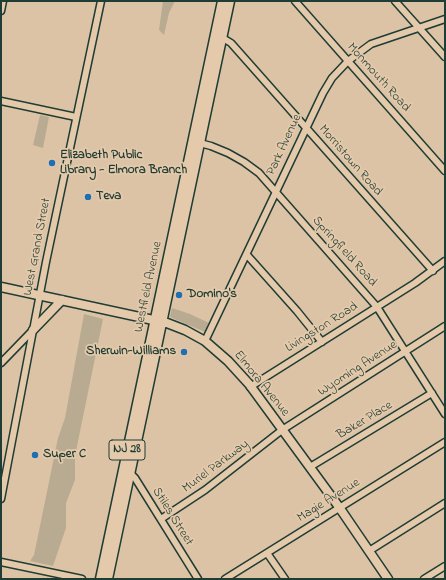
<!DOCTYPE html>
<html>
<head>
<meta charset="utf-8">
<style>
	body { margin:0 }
	#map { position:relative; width:446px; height:580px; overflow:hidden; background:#dcc3a6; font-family:"Indie Flower",sans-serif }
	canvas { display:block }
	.frame { position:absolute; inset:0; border:2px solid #1f3d34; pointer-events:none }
</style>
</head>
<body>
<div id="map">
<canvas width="446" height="580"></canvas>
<div class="frame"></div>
</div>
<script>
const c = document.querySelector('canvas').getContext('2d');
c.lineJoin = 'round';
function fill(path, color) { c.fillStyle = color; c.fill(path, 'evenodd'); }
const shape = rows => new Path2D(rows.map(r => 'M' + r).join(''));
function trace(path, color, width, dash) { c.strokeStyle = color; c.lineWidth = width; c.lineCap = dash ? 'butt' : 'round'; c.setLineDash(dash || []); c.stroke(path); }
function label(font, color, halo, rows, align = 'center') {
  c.font = font + ' "Indie Flower",sans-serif'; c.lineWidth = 3.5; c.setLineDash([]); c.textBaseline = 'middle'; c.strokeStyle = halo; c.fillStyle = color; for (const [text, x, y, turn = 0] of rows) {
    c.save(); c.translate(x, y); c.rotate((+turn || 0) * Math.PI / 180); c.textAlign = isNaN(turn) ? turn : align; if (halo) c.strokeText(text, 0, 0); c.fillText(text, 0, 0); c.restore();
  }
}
const green = shape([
	[163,1,175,1,169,13,164,35,159,30],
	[40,115,49,117,43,148,33,145],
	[172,308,190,314,209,323,205,332,170,317],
	[84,314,103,319,75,456,75,480,66,503,66,528,53,566,30,561,34,555,58,438,65,418]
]);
const minor = shape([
	[295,1,445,171],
	[395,1,445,57],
	[1,11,3,1],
	[218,38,226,40,231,43,433,271],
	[1,101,76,117],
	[196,142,211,146,228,153,244,162,259,173,377,307,445,414],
	[247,255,297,311,322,342],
	[205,341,323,93,332,78,348,61,371,44,445,19],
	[1,363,33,330],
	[250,387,415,283,445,261],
	[310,467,432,393],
	[127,473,132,475,135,478,198,579],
	[1,499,46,262,101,1],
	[161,519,205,490,282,430,445,326],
	[369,551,445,503],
	[267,553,285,579],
	[1,562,82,579],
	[225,579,445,442],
	[424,579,445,566]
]);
const major = shape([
	[1,287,167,323,185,330,205,341,228,361,249,384,339,507,388,579],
	[33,330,62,300],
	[100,579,222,1],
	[108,579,230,1]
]);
const markers = [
	[52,163,4,"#1f6fb2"],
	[88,197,4,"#1f6fb2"],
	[179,295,4,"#1f6fb2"],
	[184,352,4,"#1f6fb2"],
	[35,455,4,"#1f6fb2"]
];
const shields = [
	[127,450,36]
];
const shieldNames = [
	["NJ 28",127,450]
];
const streetNames = [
	["Monmouth Road",378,78,48],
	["Park Avenue",285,145,-65],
	["Morristown Road",350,161,49],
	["West Grand Street",38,247,-79],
	["Springfield Road",344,252,48],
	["Westfield Avenue",149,287,-78],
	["Livingston Road",322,328,-32],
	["Wyoming Avenue",358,369,-33],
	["Elmora Avenue",261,384,51],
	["Baker Place",365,421,-31],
	["Muriel Parkway",216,467,-37],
	["Magie Avenue",329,501,-32],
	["Stiles Street",172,517,58]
];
const poiNames = [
	["Elizabeth Public",60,156],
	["Library - Elmora Branch",60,171],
	["Teva",96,197],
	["Domino's",187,295],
	["Sherwin-Williams",176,352,"right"],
	["Super C",43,455]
];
fill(green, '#b9ab91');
trace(minor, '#1f3d34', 9);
trace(major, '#1f3d34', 11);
trace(minor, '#e4c9ab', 6);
trace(major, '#e4c9ab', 8);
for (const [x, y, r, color] of markers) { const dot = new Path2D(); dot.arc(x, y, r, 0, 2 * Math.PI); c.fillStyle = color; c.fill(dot); trace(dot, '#e4c9ab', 1.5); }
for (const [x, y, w] of shields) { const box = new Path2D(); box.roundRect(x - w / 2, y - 10, w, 20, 3); c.fillStyle = '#e4c9ab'; c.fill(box); trace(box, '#1f3d34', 1); }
label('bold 12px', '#1f3d34', null, shieldNames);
label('13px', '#1f3d34', '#e4c9ab', streetNames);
label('bold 13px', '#1f3d34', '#e4c9ab', poiNames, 'left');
</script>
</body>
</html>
